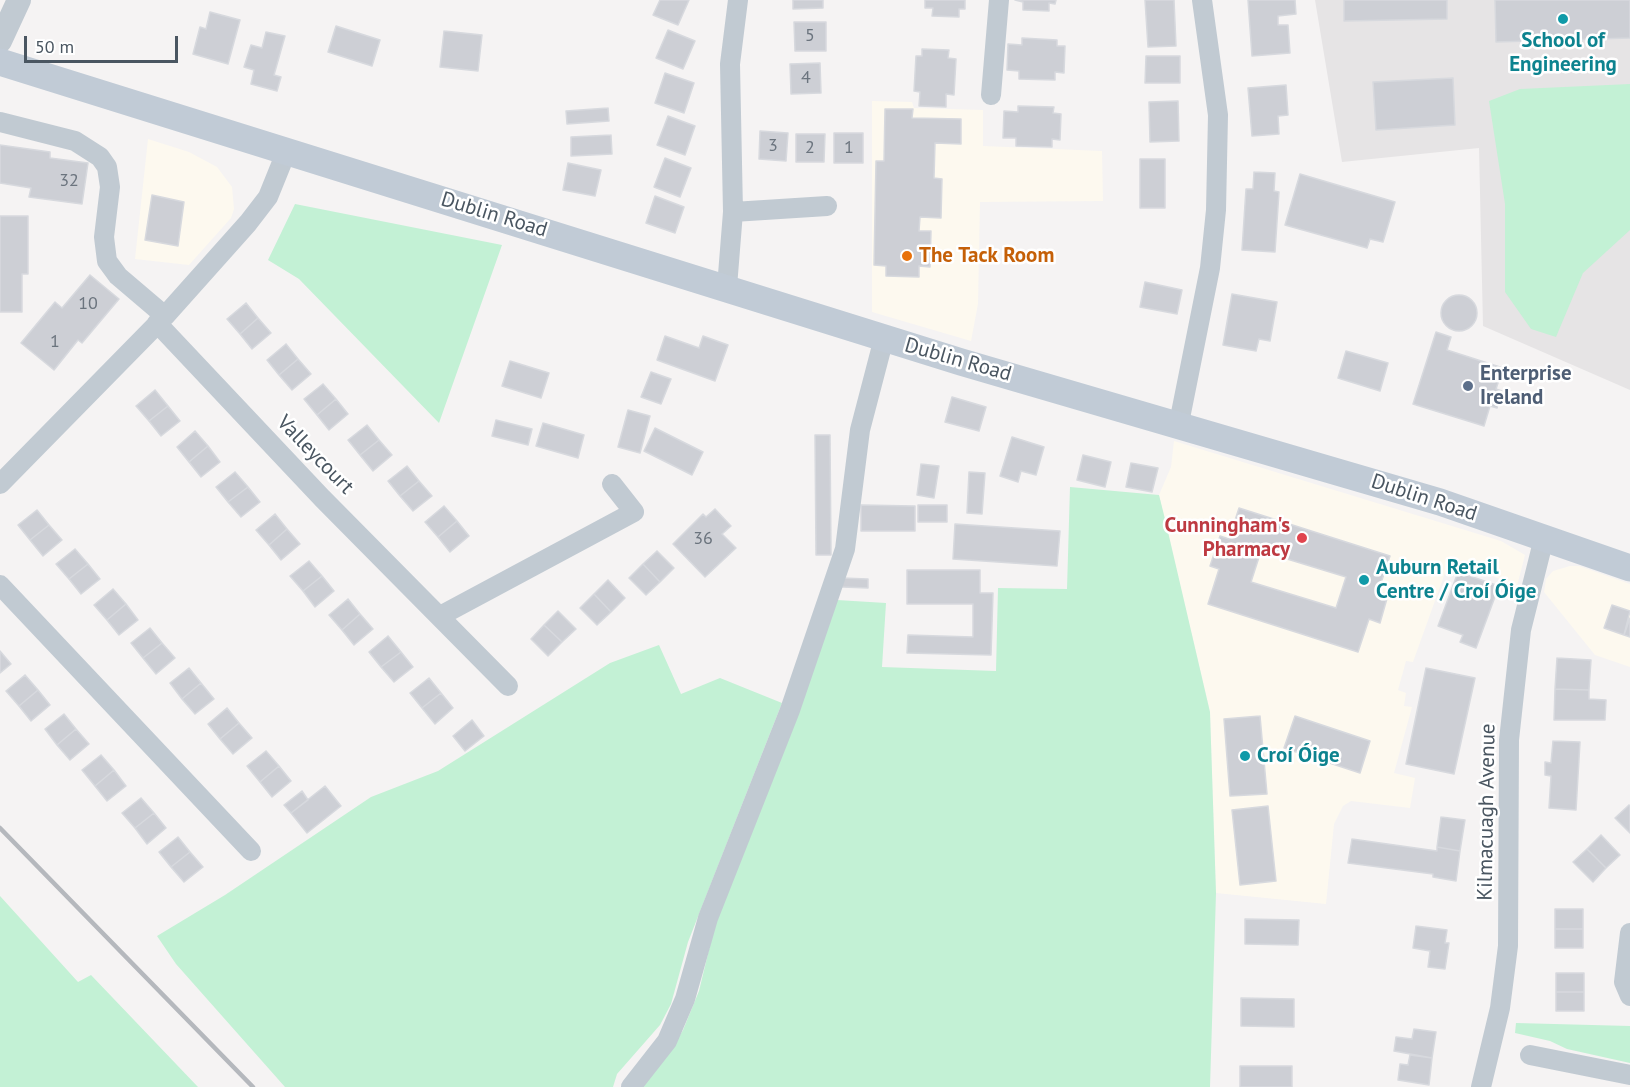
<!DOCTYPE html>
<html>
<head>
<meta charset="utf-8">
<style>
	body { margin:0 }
	#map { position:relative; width:1630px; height:1087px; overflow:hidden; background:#f5f3f3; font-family:"PT Sans",sans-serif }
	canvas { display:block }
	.scale { position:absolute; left:24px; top:36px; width:154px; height:27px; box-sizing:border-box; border:3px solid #4a5661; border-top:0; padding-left:8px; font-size:18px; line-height:21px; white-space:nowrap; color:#4a5661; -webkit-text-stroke:4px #fff; paint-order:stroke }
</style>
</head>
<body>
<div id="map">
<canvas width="1630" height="1087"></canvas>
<div class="scale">50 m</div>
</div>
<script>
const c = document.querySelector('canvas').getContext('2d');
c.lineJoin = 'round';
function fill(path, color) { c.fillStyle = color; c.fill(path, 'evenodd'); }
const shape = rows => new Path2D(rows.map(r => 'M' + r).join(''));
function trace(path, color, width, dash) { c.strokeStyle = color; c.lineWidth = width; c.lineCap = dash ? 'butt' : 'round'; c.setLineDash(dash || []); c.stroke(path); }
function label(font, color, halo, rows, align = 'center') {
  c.font = font + ' "PT Sans",sans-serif'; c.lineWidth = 5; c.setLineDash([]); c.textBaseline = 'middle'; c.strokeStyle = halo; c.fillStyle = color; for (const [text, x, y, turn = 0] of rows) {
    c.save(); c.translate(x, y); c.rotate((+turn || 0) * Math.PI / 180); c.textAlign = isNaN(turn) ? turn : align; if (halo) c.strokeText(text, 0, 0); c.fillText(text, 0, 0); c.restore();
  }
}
const commercial = shape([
	[872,101,912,102,914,108,983,110,983,146,1102,151,1103,201,980,202,978,304,971,341,872,312],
	[148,139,189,152,217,167,232,187,234,209,231,218,189,265,135,259],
	[1174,441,1501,541,1525,555,1517,586,1450,559,1413,662,1406,661,1398,690,1406,693,1404,706,1412,707,1394,773,1415,778,1410,808,1351,801,1343,806,1334,824,1326,904,1216,893,1210,712,1159,495,1171,467],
	[1570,566,1579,566,1630,584,1630,667,1595,655,1544,592,1546,579,1553,571]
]);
const education = shape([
	[1315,0,1630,0,1630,390,1483,326,1479,148,1342,162]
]);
const green = shape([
	[1630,84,1630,230,1583,273,1556,337,1531,329,1505,292,1505,204,1489,101,1520,89],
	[295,204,502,245,439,423,299,279,268,260],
	[1070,487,1159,495,1165,519,1210,712,1216,893,1210,1087,639,1087,670,1052,683,1030,699,991,719,908,837,600,886,603,882,667,996,671,998,588,1067,589],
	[659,645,681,694,720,678,782,703,688,942,671,1004,660,1025,617,1074,613,1087,285,1087,176,964,157,936,225,895,371,797,438,771,610,663],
	[0,896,78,982,91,975,198,1087,0,1087],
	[1516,1023,1630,1026,1630,1063,1567,1049,1550,1041,1515,1033]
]);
const building = shape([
	[660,0,689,0,678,25,653,15,660,0],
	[793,0,823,0,823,8,793,9,793,0],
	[925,0,965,0,965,9,959,9,959,17,932,16,933,8,925,8,925,0],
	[1015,0,1056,0,1055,4,1049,3,1049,11,1023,10,1023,2,1015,0],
	[1145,0,1174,0,1176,46,1148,47,1145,0],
	[1248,0,1295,0,1296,14,1278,16,1278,25,1288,25,1290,53,1252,56,1248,0],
	[1344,0,1447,0,1447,19,1344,21,1344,0],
	[1495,0,1630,0,1630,38,1496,42,1495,0],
	[210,12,240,20,228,64,193,54,200,27,206,29,210,12],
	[794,22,826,22,826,51,795,51,794,22],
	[336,26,380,40,372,66,328,52,336,26],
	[668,30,695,41,683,69,656,58,668,30],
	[444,31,482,35,478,71,440,67,444,31],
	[266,32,285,36,274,75,281,77,277,91,251,84,254,70,244,67,251,45,262,48,266,32],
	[1022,38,1057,40,1057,46,1065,46,1064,73,1055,72,1055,80,1019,79,1019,71,1007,70,1008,44,1022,45,1022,38],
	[922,49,949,50,948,58,956,59,954,95,946,94,946,107,919,106,920,92,914,91,916,56,922,56,922,49],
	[1146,56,1180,56,1180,83,1145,83,1146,56],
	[820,63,821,93,791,94,790,64,820,63],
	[665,73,694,83,684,113,655,103,665,73],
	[1453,78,1455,125,1376,130,1373,82,1453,78],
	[1286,85,1288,115,1278,116,1279,134,1252,136,1248,88,1286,85],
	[1178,101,1179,141,1150,142,1149,102,1178,101],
	[1018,106,1054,107,1053,113,1061,114,1060,140,1052,139,1052,147,1016,146,1016,138,1003,138,1004,111,1018,112,1018,106],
	[608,108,609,121,567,124,566,111,608,108],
	[885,109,913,109,912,118,961,119,961,144,935,143,934,178,942,179,941,218,920,217,919,231,931,231,930,267,919,266,919,277,886,276,886,266,874,265,876,161,884,161,885,109],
	[668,116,695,126,685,155,657,145,668,116],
	[760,131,788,133,786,161,759,159,760,131],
	[834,133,863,133,863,163,834,163,834,133],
	[796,134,825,134,824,162,796,162,796,134],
	[611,135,612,154,571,156,571,137,611,135],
	[0,145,50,152,50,158,88,163,82,204,29,197,31,188,0,183,0,145],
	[665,158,691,168,680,197,654,187,665,158],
	[1140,159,1165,159,1165,208,1140,208,1140,159],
	[568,163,601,170,595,196,563,190,568,163],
	[1254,172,1275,173,1274,191,1279,192,1275,252,1242,250,1246,189,1253,189,1254,172],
	[1300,174,1395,202,1383,242,1370,239,1367,248,1285,225,1300,174],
	[152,195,184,202,178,246,145,240,152,195],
	[655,196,684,207,675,233,646,223,655,196],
	[0,216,28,216,28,274,22,274,22,312,0,312,0,216],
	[90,275,119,299,82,343,78,340,54,370,21,343,55,302,62,308,90,275],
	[1145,282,1182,290,1177,314,1140,307,1145,282],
	[1232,294,1277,302,1270,341,1259,339,1256,351,1223,345,1232,294],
	'1441 313a18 18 0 1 1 36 0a18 18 0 1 1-36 0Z',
	[246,303,258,318,240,334,227,319,246,303],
	[258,318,271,333,252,349,240,334,258,318],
	[1436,332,1451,337,1447,350,1503,368,1496,389,1502,391,1497,408,1490,406,1484,426,1413,404,1436,332],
	[665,336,699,348,703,336,728,345,715,381,657,360,665,336],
	[286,344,298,359,279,375,267,360,286,344],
	[1346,351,1388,363,1380,391,1338,378,1346,351],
	[298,359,311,374,292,390,279,375,298,359],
	[510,361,549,373,541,398,502,386,510,361],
	[651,372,671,379,661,404,641,397,651,372],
	[323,384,336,399,317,415,304,399,323,384],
	[155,390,168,406,149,421,136,406,155,390],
	[952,397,986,407,979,431,945,422,952,397],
	[336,399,348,414,329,430,317,415,336,399],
	[168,406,180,421,161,436,149,421,168,406],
	[628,410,650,416,640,453,618,447,628,410],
	[496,420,532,429,528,445,492,436,496,420],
	[543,423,584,435,578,458,536,446,543,423],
	[367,425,379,440,360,455,348,440,367,425],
	[655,428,703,452,692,475,644,451,655,428],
	[195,431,208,446,189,462,177,447,195,431],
	[815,435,830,435,831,555,816,555,815,435],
	[1012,437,1044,447,1036,475,1021,471,1018,482,1000,476,1012,437],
	[379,440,392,455,373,471,360,455,379,440],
	[208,446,220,462,201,477,189,462,208,446],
	[1083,455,1111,462,1105,487,1077,480,1083,455],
	[1131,463,1158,468,1152,492,1126,487,1131,463],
	[921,464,939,466,934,498,917,495,921,464],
	[407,466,419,481,400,496,388,481,407,466],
	[235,472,248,487,228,502,216,487,235,472],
	[969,472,985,473,982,514,967,513,969,472],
	[419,481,432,496,413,511,400,496,419,481],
	[248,487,260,502,241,517,228,502,248,487],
	[861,505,915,506,915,531,861,531,861,505],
	[918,505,947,505,947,522,918,522,918,505],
	[444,506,457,521,438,537,425,522,444,506],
	[1239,508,1390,556,1378,592,1388,595,1380,623,1369,619,1358,652,1208,604,1219,569,1210,566,1220,536,1229,539,1239,508],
	[1261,551,1346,577,1336,608,1251,582,1261,551],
	[715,509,731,526,722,534,736,548,705,577,673,544,703,514,706,517,715,509],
	[37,510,49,525,30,540,18,525,37,510],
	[275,514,287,529,269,545,256,530,275,514],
	[457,521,469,536,450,552,438,537,457,521],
	[955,524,1060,531,1057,566,953,559,955,524],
	[49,525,62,540,43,556,30,540,49,525],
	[287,529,300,544,281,560,269,545,287,529],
	[75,549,88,564,69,579,56,564,75,549],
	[657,551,674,568,660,582,643,564,657,551],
	[309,561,322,576,303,591,290,576,309,561],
	[88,564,100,579,81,594,69,579,88,564],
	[643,564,660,582,646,595,629,578,643,564],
	[907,570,980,570,980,593,993,593,991,655,907,653,908,635,973,637,973,604,907,604,907,570],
	[1458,572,1499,586,1476,648,1460,642,1463,635,1438,626,1458,572],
	[322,576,334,591,315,607,303,591,322,576],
	[842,578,868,579,868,588,842,587,842,578],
	[608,580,625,598,611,612,594,594,608,580],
	[113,589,126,604,107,620,94,605,113,589],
	[594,594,611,612,597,625,580,608,594,594],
	[348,599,360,614,342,630,329,615,348,599],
	[126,604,138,620,119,635,107,620,126,604],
	[1612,605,1630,611,1624,635,1604,628,1612,605],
	[558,611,576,629,562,642,544,625,558,611],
	[360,614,373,629,354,645,342,630,360,614],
	[1630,618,1630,637,1624,635,1630,618],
	[544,625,562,642,548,656,531,639,544,625],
	[150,628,162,643,143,658,131,643,150,628],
	[388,636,401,652,381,667,369,652,388,636],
	[162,643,175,658,156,674,143,658,162,643],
	[0,651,11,664,0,673,0,651],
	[401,652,413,667,394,682,381,667,401,652],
	[1557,658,1591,660,1589,690,1555,689,1557,658],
	[189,668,201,683,182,699,170,683,189,668],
	[1426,668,1475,678,1454,774,1406,764,1426,668],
	[25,675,38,690,19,706,6,691,25,675],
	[429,678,441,693,422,708,410,693,429,678],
	[201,683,214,699,195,714,182,699,201,683],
	[1555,689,1589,690,1589,699,1606,700,1605,720,1554,720,1555,689],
	[38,690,50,705,31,721,19,706,38,690],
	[441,693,453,708,435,724,422,708,441,693],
	[227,708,239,723,220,739,208,724,227,708],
	[64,714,76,729,57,745,45,729,64,714],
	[1260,716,1267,794,1230,796,1224,719,1260,716],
	[1295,716,1370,741,1360,773,1284,748,1295,716],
	[472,720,484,736,465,751,453,736,472,720],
	[239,723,252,738,233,754,220,739,239,723],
	[76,729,89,744,70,760,57,745,76,729],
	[1553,741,1580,742,1576,810,1549,808,1551,776,1545,775,1545,762,1551,763,1553,741],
	[266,751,279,766,260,782,247,766,266,751],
	[101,755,114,770,95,786,82,770,101,755],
	[279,766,291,781,272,797,260,782,279,766],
	[114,770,126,786,107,801,95,786,114,770],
	[325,786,341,806,307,833,291,813,325,786],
	[302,791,308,800,291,813,284,805,302,791],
	[141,798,154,813,135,828,122,813,141,798],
	[1629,805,1630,806,1630,833,1615,818,1629,805],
	[1268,806,1276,881,1240,885,1232,810,1268,806],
	[154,813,166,828,147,844,135,828,154,813],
	[1441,817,1465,820,1460,851,1437,847,1441,817],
	[1601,835,1620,855,1606,868,1587,849,1601,835],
	[178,837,190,852,171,867,159,852,178,837],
	[1352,839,1437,851,1437,847,1460,851,1456,881,1433,877,1433,874,1348,863,1352,839],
	[1587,849,1606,868,1593,882,1573,862,1587,849],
	[190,852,203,867,184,882,171,867,190,852],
	[1555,909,1583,909,1583,929,1555,929,1555,909],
	[1245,919,1299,920,1298,945,1245,944,1245,919],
	[1416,926,1447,930,1445,943,1449,943,1445,969,1428,967,1430,951,1413,948,1416,926],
	[1555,929,1583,929,1583,948,1555,948,1555,929],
	[1556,973,1584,973,1584,992,1556,992,1556,973],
	[1556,992,1584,992,1584,1011,1556,1011,1556,992],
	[1241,998,1294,999,1294,1027,1241,1026,1241,998],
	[1414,1029,1436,1032,1432,1058,1394,1051,1396,1037,1412,1039,1414,1029],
	[1410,1055,1432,1058,1429,1085,1398,1080,1400,1064,1408,1065,1410,1055],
	[1240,1066,1292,1066,1292,1087,1240,1087,1240,1066]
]);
const minor = shape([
	[991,95,999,0],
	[0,122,75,141,100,157,107,167,110,187,104,237,107,261,118,276,165,316],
	[733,212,827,206],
	[727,287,733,212,730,64,738,0],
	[157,323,322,498,508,686],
	[1179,423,1210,268,1216,210,1218,115,1202,0],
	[0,484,165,316,248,223,268,197,287,150],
	[0,585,251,851],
	[440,616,634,512,612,484],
	[1630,933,1624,982,1630,996],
	[1530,1055,1630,1075],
	[631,1087,667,1041,685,999,708,918,790,710,845,549,860,430,884,338],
	[1481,1087,1500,1008,1508,946,1509,740,1521,630,1544,538]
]);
const tertiary = shape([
	[0,41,19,0]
]);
const secondary = shape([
	[0,62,961,362,1440,502,1630,568]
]);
const rail = shape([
	[0,828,253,1087]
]);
const markers = [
	[1563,19,6,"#0f9aa8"],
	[907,256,6,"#e8710a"],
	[1468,386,6,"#5c6f8a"],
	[1302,538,6,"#e0444e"],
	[1364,580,6,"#0f9aa8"],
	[1245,756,6,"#0f9aa8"]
];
const numberNames = [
	["5",810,36],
	["4",806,78],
	["3",773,146],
	["2",810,148],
	["1",849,148],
	["32",69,181],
	["10",88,304],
	["1",55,342],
	["36",703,539]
];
const cultureNames = [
	["School of",1563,41,"center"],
	["Engineering",1563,65,"center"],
	["Auburn Retail",1376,568],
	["Centre / Croí Óige",1376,592],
	["Croí Óige",1257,756]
];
const streetNames = [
	["Dublin Road",494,215,17],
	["Dublin Road",958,360,16],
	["Valleycourt",315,455,46],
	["Dublin Road",1424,498,18],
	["Kilmacuagh Avenue",1487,812,-89]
];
const foodNames = [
	["The Tack Room",919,256]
];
const serviceNames = [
	["Enterprise",1480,374],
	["Ireland",1480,398]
];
const healthNames = [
	["Cunningham's",1290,526],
	["Pharmacy",1290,550]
];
fill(commercial, '#fdf9ef');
fill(education, '#e6e4e5');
fill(green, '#c3f1d5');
fill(building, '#cdcfd5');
trace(building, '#d7d9de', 1.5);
trace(minor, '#c1cad2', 20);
trace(tertiary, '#c1cad2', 24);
trace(secondary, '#c1cbd6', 27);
trace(rail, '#b5b8bd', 4.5);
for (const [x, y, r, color] of markers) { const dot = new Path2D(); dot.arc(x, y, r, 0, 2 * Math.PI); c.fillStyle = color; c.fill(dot); trace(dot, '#fff', 2); }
label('18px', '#6b747e', null, numberNames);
label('bold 21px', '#0d838f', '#fff', cultureNames, 'left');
label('21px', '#4a5661', '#fff', streetNames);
label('bold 21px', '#c56008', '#fff', foodNames, 'left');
label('bold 21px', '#4e5e75', '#fff', serviceNames, 'left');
label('bold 21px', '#be3a42', '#fff', healthNames, 'right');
</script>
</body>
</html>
